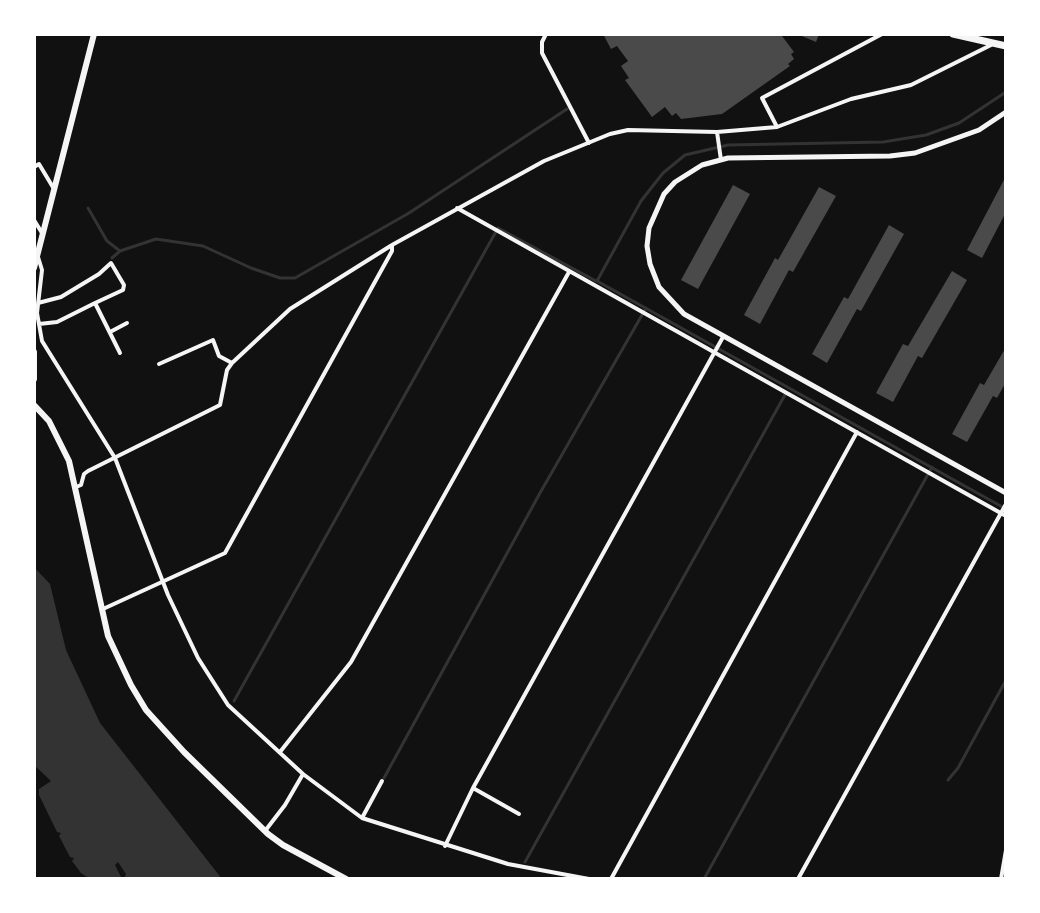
<!DOCTYPE html>
<html>
<head>
<meta charset="utf-8">
<style>
	body { margin:0 }
	#map { position:relative; width:1040px; height:913px; overflow:hidden; background:#111; font-family:"PT Sans",sans-serif }
	canvas { display:block }
	.frame { position:absolute; inset:0; border:36px solid #fff; pointer-events:none }
</style>
</head>
<body>
<div id="map">
<canvas width="1040" height="913"></canvas>
<div class="frame"></div>
</div>
<script>
const c = document.querySelector('canvas').getContext('2d');
c.lineJoin = 'round';
function fill(path, color) { c.fillStyle = color; c.fill(path, 'evenodd'); }
const shape = rows => new Path2D(rows.map(r => 'M' + r).join(''));
function trace(path, color, width, dash) { c.strokeStyle = color; c.lineWidth = width; c.lineCap = dash ? 'butt' : 'round'; c.setLineDash(dash || []); c.stroke(path); }
const water = shape([
	[34,567,50,584,66,650,100,723,222,879,124,879,126,874,118,862,115,865,122,879,90,879,81,873,72,861,74,858,70,857,59,836,61,833,57,832,39,795,39,789,51,781,34,765]
]);
const stream = shape([
	[1006,92,959,123,926,135,883,142,728,145,685,155,663,173,641,201,597,281,1006,509],
	[88,208,107,241,120,251,156,239,203,246,251,268,280,278,295,278,409,213,567,109],
	[112,258,120,251],
	[234,701,498,228,596,281],
	[384,778,540,493,646,308],
	[948,780,958,768,1006,680],
	[525,862,786,393],
	[704,879,932,467]
]);
const building = shape([
	[603,34,785,34,782,36,794,52,791,54,794,59,788,64,790,66,722,114,681,119,676,113,672,116,665,107,652,117,625,80,629,78,621,66,628,61,617,46,611,49],
	[797,34,819,34,816,42],
	[1006,176,1006,212,982,258,967,250],
	[733,185,750,194,698,289,681,280],
	[819,187,836,196,793,272,789,270,760,324,744,315,775,258,778,260],
	[889,225,904,234,861,311,857,309,827,363,812,354,844,297,848,299],
	[952,271,967,280,922,358,918,356,893,402,876,393,903,344,908,346],
	[1006,347,1006,382,997,398,993,396,967,442,952,434,980,383,984,385]
]);
const minor = shape([
	[546,34,542,42,542,53,589,143],
	[777,127,762,98,882,34],
	[717,132,721,160],
	[34,167,39,164,54,189],
	[457,208,1006,516],
	[34,220,42,233],
	[38,257,42,270,37,313,42,341,115,458,168,595,198,658,228,705,303,774,362,818,508,864,589,879],
	[38,303,61,297,99,274,111,263,124,285,123,290,95,303],
	[39,324,57,322,95,303,120,353],
	[110,332,127,323],
	[159,364,213,340,219,356,232,363],
	[76,487,81,485,84,474,88,471,220,405,227,370,232,363,290,309,392,245,544,161,610,134,628,130,717,132,777,127,851,99,911,85,991,45],
	[103,609,225,553,392,251,392,245],
	[280,752,351,662,569,272],
	[473,788,519,814],
	[362,818,382,781],
	[265,831,285,805,303,774],
	[445,846,473,788,723,337],
	[611,879,857,432],
	[798,879,1006,504],
	[1001,879,1006,850]
]);
const tertiary = shape([
	[1006,112,979,130,915,153,890,156,728,158,702,165,675,182,664,194,649,228,647,246,650,264,659,287,684,314,1006,493]
]);
const secondary = shape([
	[34,268,94,34],
	[34,352,34,379],
	[34,405,49,421,69,461,108,636,131,685,146,710,184,752,268,834,283,845,346,879]
]);
const trunk = shape([
	[953,34,1006,46]
]);
fill(water, '#333');
trace(stream, '#333', 3);
fill(building, '#4a4a4a');
trace(minor, '#f5f5f5', 4);
trace(tertiary, '#f5f5f5', 5);
trace(secondary, '#f5f5f5', 6);
trace(trunk, '#f5f5f5', 7);
</script>
</body>
</html>
